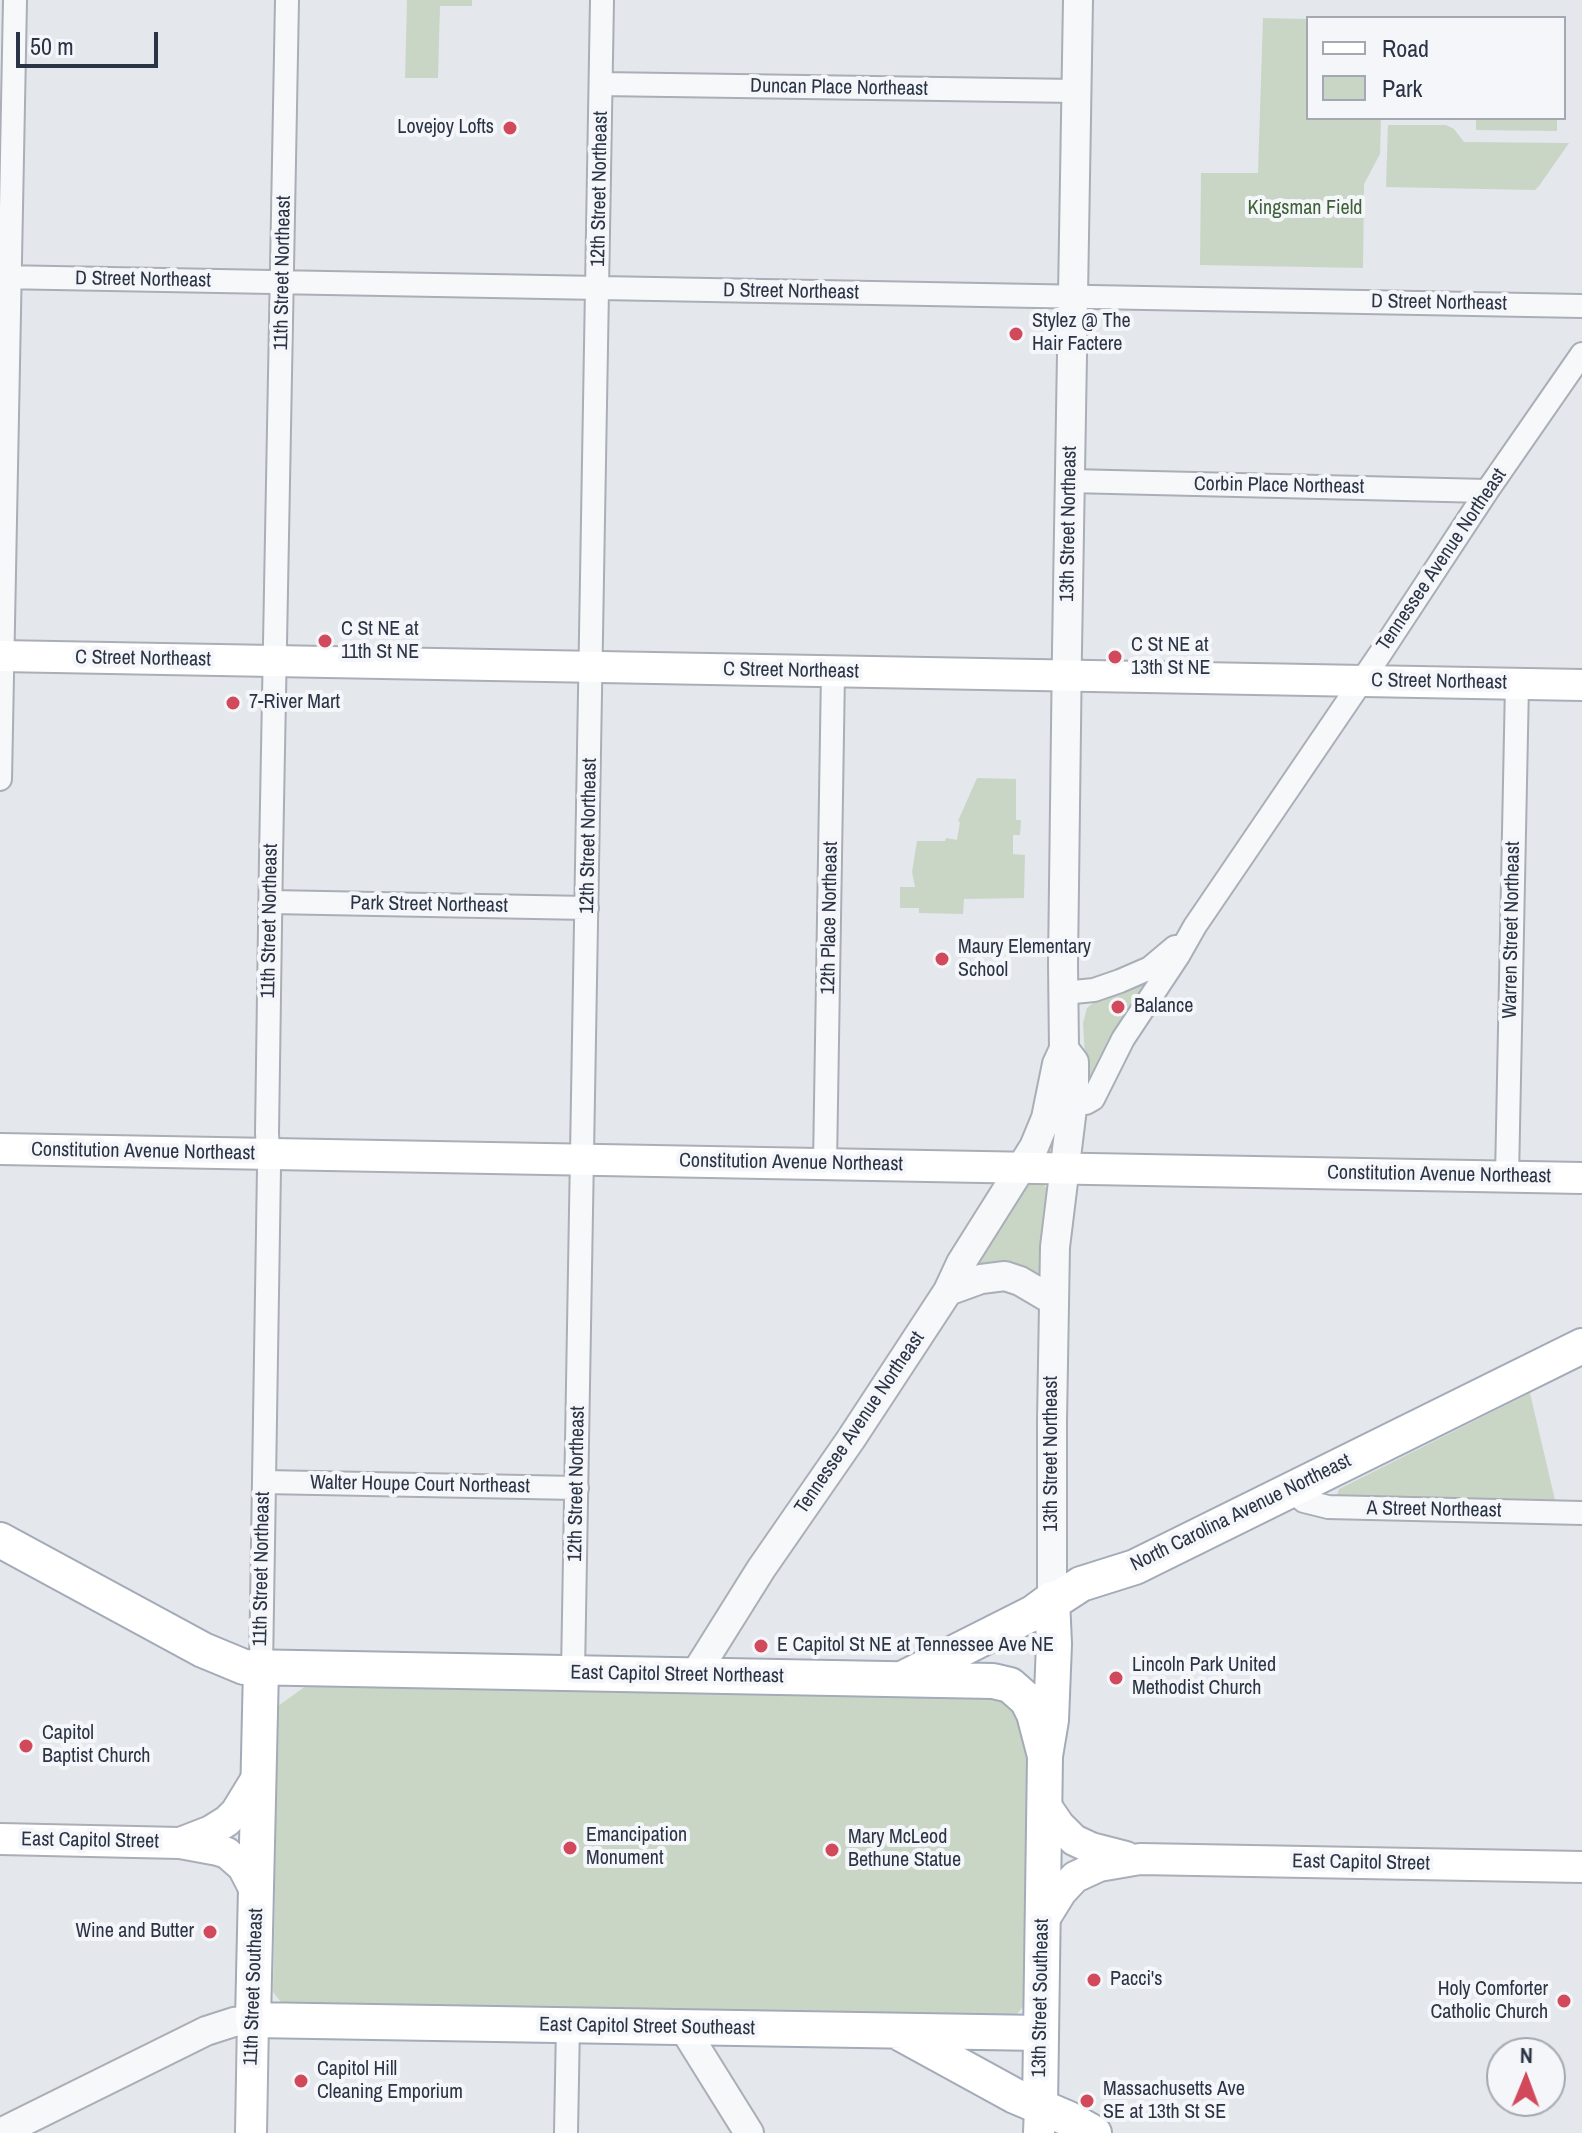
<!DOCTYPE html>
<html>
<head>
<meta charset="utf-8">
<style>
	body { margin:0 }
	#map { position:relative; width:1582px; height:2133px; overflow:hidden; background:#e4e7ec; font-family:"Archivo Narrow",sans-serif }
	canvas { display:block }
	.legend { position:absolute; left:1306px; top:16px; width:260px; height:104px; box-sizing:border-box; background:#f4f6f9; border:2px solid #a4a8b1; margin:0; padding:10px 14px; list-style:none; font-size:24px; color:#2b3445 }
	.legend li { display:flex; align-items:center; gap:16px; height:40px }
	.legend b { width:40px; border:2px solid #a4a8b1 }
	.north { position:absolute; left:1486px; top:2037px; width:80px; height:80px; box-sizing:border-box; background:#f4f6f9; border:2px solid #a4a8b1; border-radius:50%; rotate:1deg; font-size:22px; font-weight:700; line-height:32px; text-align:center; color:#2b3445 }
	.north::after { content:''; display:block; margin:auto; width:28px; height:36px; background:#d1495b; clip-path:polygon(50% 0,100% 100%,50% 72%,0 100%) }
	.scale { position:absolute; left:16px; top:32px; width:142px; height:36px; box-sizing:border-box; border:4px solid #2b3445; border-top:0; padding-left:10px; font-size:24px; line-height:28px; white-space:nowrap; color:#2b3445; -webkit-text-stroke:6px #f4f6f9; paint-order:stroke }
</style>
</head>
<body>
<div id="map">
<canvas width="1582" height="2133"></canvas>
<ul class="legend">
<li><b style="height:10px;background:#fff"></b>Road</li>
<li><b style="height:22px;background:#c9d6c5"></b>Park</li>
</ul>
<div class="north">N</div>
<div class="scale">50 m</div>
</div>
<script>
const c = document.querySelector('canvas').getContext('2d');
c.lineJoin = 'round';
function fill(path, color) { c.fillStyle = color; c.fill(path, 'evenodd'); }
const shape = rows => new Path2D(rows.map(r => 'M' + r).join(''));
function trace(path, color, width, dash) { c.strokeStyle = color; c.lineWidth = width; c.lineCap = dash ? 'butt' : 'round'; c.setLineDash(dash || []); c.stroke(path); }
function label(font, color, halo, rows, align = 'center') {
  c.font = font + ' "Archivo Narrow",sans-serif'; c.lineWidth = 8; c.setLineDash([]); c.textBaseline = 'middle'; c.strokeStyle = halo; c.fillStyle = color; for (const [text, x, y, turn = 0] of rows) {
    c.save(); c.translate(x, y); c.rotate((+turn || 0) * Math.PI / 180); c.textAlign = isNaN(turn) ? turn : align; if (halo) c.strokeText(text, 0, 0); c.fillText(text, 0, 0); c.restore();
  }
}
const green = shape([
	[407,0,472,0,472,6,440,6,438,78,405,78],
	[1263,18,1308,19,1308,118,1381,118,1380,154,1364,184,1363,268,1200,265,1201,173,1258,173],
	[1476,118,1557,118,1557,131,1476,130],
	[1388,125,1446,125,1454,129,1464,142,1569,143,1539,186,1535,190,1386,187],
	[977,778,1016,779,1016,820,1021,820,1020,835,1013,835,1013,854,1025,855,1024,898,964,899,963,914,919,913,919,908,900,908,900,887,915,887,912,872,917,841,945,841,946,838,957,840,960,822,958,821],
	[1157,973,1087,1091,1083,1023,1087,1008,1099,998],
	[1028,1182,1041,1183,1044,1185,1048,1190,1049,1198,1044,1232,1040,1277,971,1272],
	[1530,1393,1555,1500,1409,1499,1339,1497,1337,1495,1339,1489],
	[310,1683,1000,1695,1029,1716,1024,2005,1006,2029,292,2016,273,1992,278,1706]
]);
const minor = shape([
	[601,84,1076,91],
	[0,277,1582,306],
	[1070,481,1487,491],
	[0,779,15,0],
	[271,902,587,908],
	[1063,993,1094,990,1120,981,1150,968,1175,947],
	[1073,1103,1086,1103,1093,1099,1123,1039,1178,956,1195,926,1380,654,1487,491,1582,354],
	[825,1164,833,672],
	[1507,1177,1517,684],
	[264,1482,577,1488],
	[1291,1490,1304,1501,1328,1507,1582,1513],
	[261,1668,269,1168,267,1133,271,857,287,0],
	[573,1673,602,0],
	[566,2133,568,2025]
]);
const tertiary = shape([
	[948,1291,981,1279,1005,1276,1020,1281,1054,1301],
	[1052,1599,1052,1421,1055,1247,1074,1092,1074,1062,1064,1049],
	[694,1676,761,1569,851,1439,948,1291,961,1263,1034,1147,1046,1118,1057,1064,1064,1049,1063,964,1067,649,1078,0],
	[683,2027,749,2133],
	[0,2133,206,2031,234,2022,253,2020]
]);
const secondary = shape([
	[0,656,1582,685],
	[0,1149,1582,1178],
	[1044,1803,1059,1825,1074,1840,1091,1848,1126,1857],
	[0,1839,180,1843,218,1850,227,1853,243,1867,257,1894],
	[180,1843,211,1831,227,1821,236,1812,258,1776],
	[1043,1921,1061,1892,1075,1877,1099,1866,1140,1859,1582,1867],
	[251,2133,253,2020],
	[1039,2133,1040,2107]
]);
const primary = shape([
	[0,1540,203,1650,244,1667,993,1681,1010,1685,1027,1700,1034,1714,1045,1756],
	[261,1668,253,2020,1041,2033],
	[904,1678,1033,1613,1052,1599,1061,1597,1081,1584,1135,1567,1582,1346],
	[900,2033,1015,2096,1069,2119,1094,2133],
	[1040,2107,1045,1756,1051,1720,1054,1644,1052,1599]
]);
const markers = [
	[510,128,8,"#d1495b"],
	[1016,334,8,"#d1495b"],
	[325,641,8,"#d1495b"],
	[1115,657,8,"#d1495b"],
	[233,703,8,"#d1495b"],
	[942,959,8,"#d1495b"],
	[1118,1007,8,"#d1495b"],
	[761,1646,8,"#d1495b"],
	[1116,1678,8,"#d1495b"],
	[26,1746,8,"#d1495b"],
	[570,1848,8,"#d1495b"],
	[832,1850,8,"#d1495b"],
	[210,1932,8,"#d1495b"],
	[1094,1980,8,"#d1495b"],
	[1564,2001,8,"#d1495b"],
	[301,2081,8,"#d1495b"],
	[1087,2101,8,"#d1495b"]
];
const streetNames = [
	["Duncan Place Northeast",839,88,1],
	["12th Street Northeast",600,189,-89],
	["11th Street Northeast",283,273,-89],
	["D Street Northeast",143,280,1],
	["D Street Northeast",791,292,1],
	["D Street Northeast",1439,303,1],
	["Corbin Place Northeast",1279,486,1],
	["13th Street Northeast",1069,524,-89],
	["Tennessee Avenue Northeast",1442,560,-56],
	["C Street Northeast",143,659,1],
	["C Street Northeast",791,671,1],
	["C Street Northeast",1439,682,1],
	["12th Street Northeast",589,836,-89],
	["Park Street Northeast",429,905,1],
	["12th Place Northeast",830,918,-89],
	["11th Street Northeast",270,921,-89],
	["Warren Street Northeast",1512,930,-89],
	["Constitution Avenue Northeast",143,1152,1],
	["Constitution Avenue Northeast",791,1163,1],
	["Constitution Avenue Northeast",1439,1175,1],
	["Tennessee Avenue Northeast",860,1423,-56],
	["13th Street Northeast",1052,1454,-90],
	["12th Street Northeast",577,1484,-89],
	["Walter Houpe Court Northeast",420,1485,1],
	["A Street Northeast",1434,1510,1],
	["North Carolina Avenue Northeast",1241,1513,-26],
	["11th Street Northeast",262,1569,-89],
	["East Capitol Street Northeast",677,1675,1],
	["East Capitol Street",90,1841,1],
	["East Capitol Street",1361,1863,1],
	["11th Street Southeast",254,1987,-88],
	["13th Street Southeast",1041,1998,-89],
	["East Capitol Street Southeast",647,2027,1]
];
const poiNames = [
	["Lovejoy Lofts",494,128,"right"],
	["Stylez @ The",1032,322],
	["Hair Factere",1032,345],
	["C St NE at",341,630],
	["11th St NE",341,653],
	["C St NE at",1131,646],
	["13th St NE",1131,669],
	["7-River Mart",249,703],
	["Maury Elementary",958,948],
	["School",958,971],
	["Balance",1134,1007],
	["E Capitol St NE at Tennessee Ave NE",777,1646],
	["Lincoln Park United",1132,1666],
	["Methodist Church",1132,1689],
	["Capitol",42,1734],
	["Baptist Church",42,1757],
	["Emancipation",586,1836],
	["Monument",586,1859],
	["Mary McLeod",848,1838],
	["Bethune Statue",848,1861],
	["Wine and Butter",194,1932,"right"],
	["Pacci's",1110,1980],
	["Holy Comforter",1548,1990,"right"],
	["Catholic Church",1548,2013,"right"],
	["Capitol Hill",317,2070],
	["Cleaning Emporium",317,2093],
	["Massachusetts Ave",1103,2090],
	["SE at 13th St SE",1103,2113]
];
const parkNames = [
	["Kingsman Field",1305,209]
];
fill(green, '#c9d6c5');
trace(minor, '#a9aeb7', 26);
trace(tertiary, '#a9aeb7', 32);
trace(secondary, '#a9aeb7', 34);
trace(primary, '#a3abb8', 38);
trace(minor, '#f7f8fa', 22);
trace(tertiary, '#f7f8fa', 28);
trace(secondary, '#fff', 30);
trace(primary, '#fff', 34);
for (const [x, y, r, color] of markers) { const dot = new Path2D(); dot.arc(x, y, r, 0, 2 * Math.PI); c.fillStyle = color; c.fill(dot); trace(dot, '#f4f6f9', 3); }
label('20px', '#2b3445', '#f4f6f9', streetNames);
label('20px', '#2b3445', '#f4f6f9', poiNames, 'left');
label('20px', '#3f6138', '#f4f6f9', parkNames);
</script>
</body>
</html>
